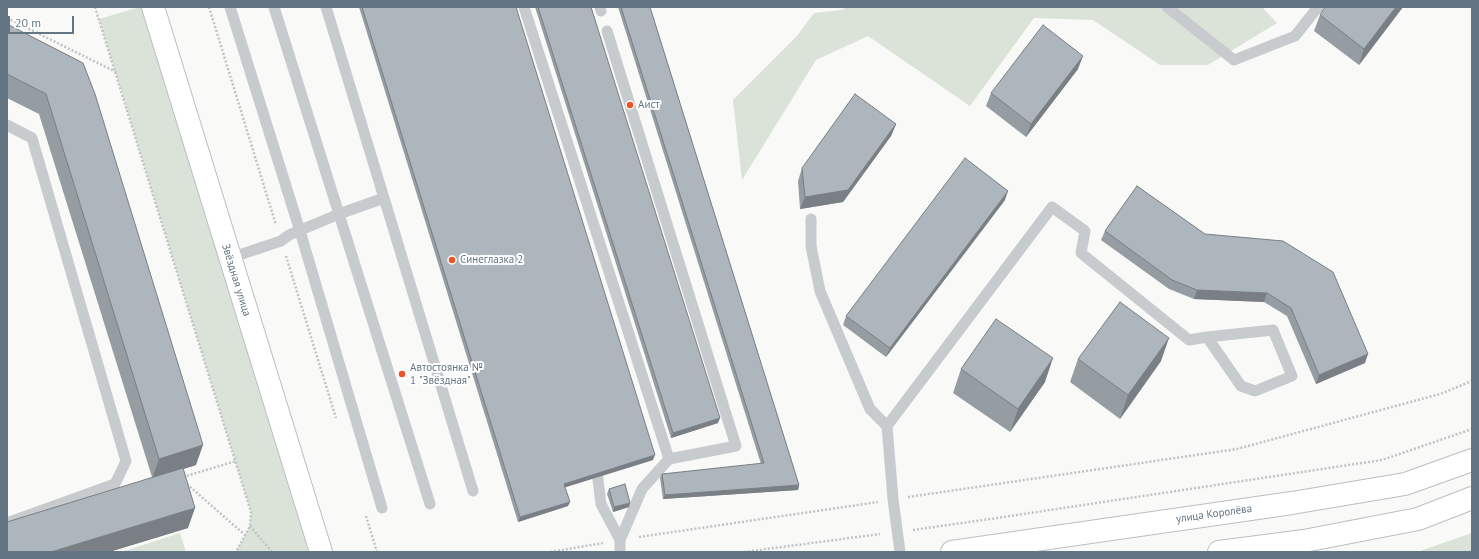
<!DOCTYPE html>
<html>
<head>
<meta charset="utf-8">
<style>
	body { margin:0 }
	#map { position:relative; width:1479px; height:559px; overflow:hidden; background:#f9f9f7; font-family:"PT Sans",sans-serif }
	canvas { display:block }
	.frame { position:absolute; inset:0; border:8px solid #637583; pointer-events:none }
	.scale { position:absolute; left:8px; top:16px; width:66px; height:18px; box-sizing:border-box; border:2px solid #637583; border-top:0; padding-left:5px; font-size:12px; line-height:14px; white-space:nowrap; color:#637583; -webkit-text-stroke:3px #fff; paint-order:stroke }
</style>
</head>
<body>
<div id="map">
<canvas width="1479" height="559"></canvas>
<div class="frame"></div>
<div class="scale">20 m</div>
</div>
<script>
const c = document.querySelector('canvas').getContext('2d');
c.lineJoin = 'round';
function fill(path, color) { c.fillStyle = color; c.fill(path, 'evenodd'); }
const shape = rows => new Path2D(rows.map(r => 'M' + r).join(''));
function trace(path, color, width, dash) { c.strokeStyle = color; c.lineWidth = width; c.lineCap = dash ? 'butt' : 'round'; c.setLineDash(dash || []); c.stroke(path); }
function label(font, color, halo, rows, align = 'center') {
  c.font = font + ' "PT Sans",sans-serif'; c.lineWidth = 4; c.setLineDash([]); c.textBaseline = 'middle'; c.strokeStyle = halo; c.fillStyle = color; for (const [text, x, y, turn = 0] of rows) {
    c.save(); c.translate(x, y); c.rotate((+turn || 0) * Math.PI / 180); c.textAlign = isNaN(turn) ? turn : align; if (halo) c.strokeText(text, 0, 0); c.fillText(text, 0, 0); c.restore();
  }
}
const green = shape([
	[140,7,153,7,321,552,236,552,250,526,251,512,99,19],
	[847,7,1262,7,1277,23,1208,65,1160,65,1093,20,1034,18,970,106,868,36,816,60,742,180,733,100,797,36,814,13,842,10],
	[180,533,186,552,121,552],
	[1472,533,1472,552,1417,552]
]);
const path = shape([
	[95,7,251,512,250,526,236,552],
	[209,7,276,225],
	[7,18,116,72],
	[286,256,336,418],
	[183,477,236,461],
	[187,484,245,535],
	[908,497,1237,449,1440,394,1472,381],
	[366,516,377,552],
	[250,526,272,552],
	[913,530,997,518,1382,460,1472,429],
	[639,537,878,502],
	[550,552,603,543],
	[744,552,880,534],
	[1470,552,1472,551]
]);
const lane = shape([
	[230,7,300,231,382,508],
	[274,7,430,504],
	[326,7,473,491],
	[524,7,669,459],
	[600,7,601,11],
	[1167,7,1234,60,1295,36,1318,7],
	[607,31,736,446,669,459,642,489,620,540,620,552],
	[7,125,32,138,126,461,115,484,7,523],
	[811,219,811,246,820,291,870,409,887,426,893,499,900,552],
	[230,258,281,241,289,235,339,214,384,198],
	[887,426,1052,207,1085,231,1081,253,1189,340,1207,337,1273,330,1292,376,1255,391,1241,386,1207,337],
	[596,464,601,504,620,540]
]);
const secondary = shape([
	[153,7,321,552],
	[952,552,1292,503,1405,484,1472,460],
	[1219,552,1304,541,1418,519,1472,498]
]);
const wall = shape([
	[359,7,516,7,653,460,565,487,568,506,518,522],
	[535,7,591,7,718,423,671,438],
	[618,7,650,7,799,485,798,490,663,499,660,478,662,474,761,464],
	[1403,7,1359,65,1314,31,1320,15],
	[7,24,83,63,196,465,183,469,188,528,109,552,7,552,152,477,39,114,7,98],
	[1078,69,1026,137,986,106,991,93],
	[896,124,891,136,843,202,800,209,798,181,802,168],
	[1137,186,1365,363,1316,384,1287,316,1264,302,1194,299,1169,289,1101,240,1105,231],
	[1005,200,886,357,843,325,846,316],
	[1078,359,1161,361,1120,419,1070,382],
	[961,369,1045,382,1010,432,953,393],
	[609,489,629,507,613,512,607,494]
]);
const shadedWall = shape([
	[1396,7,1403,7,1359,65,1364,49],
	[1083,56,1078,69,1026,137,1031,124],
	[896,124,891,136,843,202,800,209,805,197],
	[1008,191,1005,200,886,357,890,348],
	[1197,290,1267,293,1264,302,1194,299],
	[1169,338,1161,361,1120,419,1128,395],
	[1368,354,1365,363,1316,384,1319,375],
	[1053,358,1045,382,1010,432,1018,409],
	[720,418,718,423,671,438,673,433],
	[203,445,196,465,152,479,159,459],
	[655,455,653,460,563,488,564,484],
	[799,485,798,490,663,499,665,495],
	[570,502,568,506,518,522,520,517],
	[630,503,629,507,613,512,614,507],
	[195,508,188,528,109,552,51,552]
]);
const building = shape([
	[362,7,516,7,655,455,564,484,570,502,520,517,362,7],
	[538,7,591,7,720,418,673,433,538,7],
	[621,7,650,7,799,485,665,495,662,474,764,463,621,7],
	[1325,7,1396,7,1364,49,1320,15,1325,7],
	[7,24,83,63,95,94,203,445,159,459,46,94,7,74,7,24],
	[1043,25,1083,56,1031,124,991,93,1043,25],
	[855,94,896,124,848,190,805,197,802,168,855,94],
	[965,158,1008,191,890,348,846,316,965,158],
	[1137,186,1205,234,1283,241,1333,272,1368,354,1319,375,1291,308,1267,293,1197,290,1172,280,1105,231,1137,186],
	[1120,302,1169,338,1128,395,1078,359,1120,302],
	[996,319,1053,358,1018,409,961,369,996,319],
	[183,468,195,508,51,552,7,552,7,522,183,468],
	[625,484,630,503,614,507,609,489,625,484]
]);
const markers = [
	[630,105,4,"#eb5425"],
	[452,260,4,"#eb5425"],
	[402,374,4,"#eb5425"]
];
const poiNames = [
	["Аист",638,105],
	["Синеглазка 2",460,260],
	["Автостоянка №",410,368],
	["1 \"Звёздная\"",410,381]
];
const streetNames = [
	["Звёздная улица",236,280,73],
	["улица Королёва",1214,514,-8]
];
fill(green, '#dbe2d8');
trace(secondary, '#b9bfc3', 24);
trace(path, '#c0c3c5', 2.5, [2, 2]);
trace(lane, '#c7cbce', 11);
trace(secondary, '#fff', 22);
fill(wall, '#959da2');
fill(shadedWall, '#797f84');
fill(building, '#adb6bc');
trace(building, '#797f84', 1);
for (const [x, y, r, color] of markers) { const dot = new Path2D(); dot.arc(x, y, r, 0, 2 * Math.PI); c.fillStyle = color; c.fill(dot); trace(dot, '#fff', 1.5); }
label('11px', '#637583', '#fff', poiNames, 'left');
label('11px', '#637583', '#fff', streetNames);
</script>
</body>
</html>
